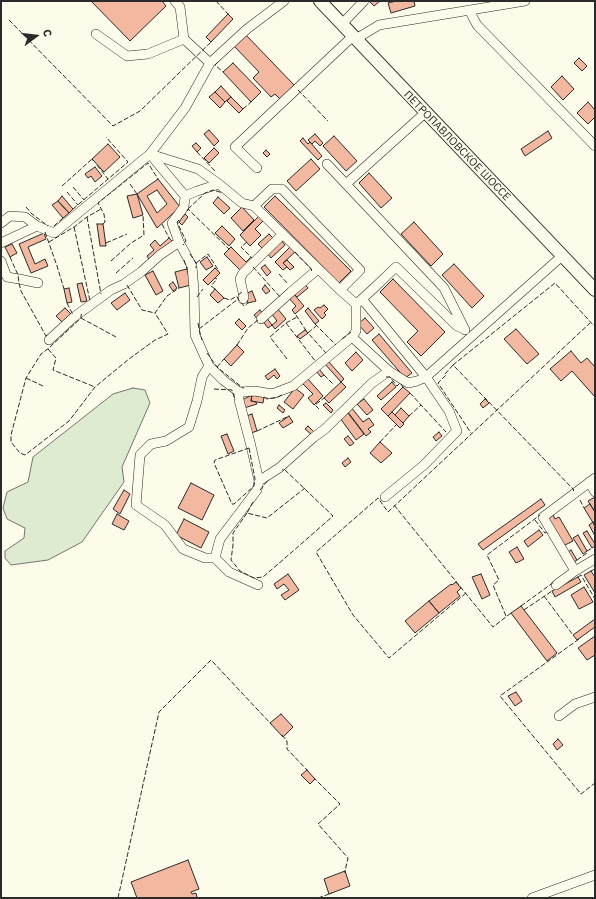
<!DOCTYPE html>
<html>
<head>
<meta charset="utf-8">
<style>
	body { margin:0 }
	#map { position:relative; width:596px; height:899px; overflow:hidden; background:#fdfbea; font-family:"IBM Plex Sans",sans-serif }
	canvas { display:block }
	.frame { position:absolute; inset:0; border:2px solid #2b2b2b; pointer-events:none }
	.north { position:absolute; left:16px; top:16px; width:40px; height:40px; -webkit-text-stroke:3px #fdfbea; paint-order:stroke; rotate:75deg; font-size:11px; font-weight:700; line-height:16px; text-align:center; color:#2b2b2b }
	.north::after { content:''; display:block; margin:auto; width:14px; height:18px; background:#2b2b2b; clip-path:polygon(50% 0,100% 100%,50% 72%,0 100%) }
</style>
</head>
<body>
<div id="map">
<canvas width="596" height="899"></canvas>
<div class="frame"></div>
<div class="north">С</div>
</div>
<script>
const c = document.querySelector('canvas').getContext('2d');
c.lineJoin = 'round';
function fill(path, color) { c.fillStyle = color; c.fill(path, 'evenodd'); }
const shape = rows => new Path2D(rows.map(r => 'M' + r).join(''));
function trace(path, color, width, dash) { c.strokeStyle = color; c.lineWidth = width; c.lineCap = dash ? 'butt' : 'round'; c.setLineDash(dash || []); c.stroke(path); }
function label(font, color, halo, rows, align = 'center') {
  c.font = font + ' "IBM Plex Sans",sans-serif'; c.lineWidth = 3; c.setLineDash([]); c.textBaseline = 'middle'; c.strokeStyle = halo; c.fillStyle = color; for (const [text, x, y, turn = 0] of rows) {
    c.save(); c.translate(x, y); c.rotate((+turn || 0) * Math.PI / 180); c.textAlign = isNaN(turn) ? turn : align; if (halo) c.strokeText(text, 0, 0); c.fillText(text, 0, 0); c.restore();
  }
}
const green = shape([
	[133,388,145,390,150,403,122,467,124,482,82,542,48,560,11,565,5,558,5,551,24,538,25,528,7,519,3,508,7,492,28,482,33,457,113,394,133,388]
]);
const building = shape([
	[91,1,162,1,166,6,130,41,91,1],
	[369,1,380,1,374,6,369,1],
	[396,1,414,1,415,6,391,13,388,3,396,1],
	[228,14,233,19,211,42,206,37,228,14],
	[246,35,295,86,281,100,275,94,271,97,253,78,259,72,234,46,246,35],
	[579,58,587,66,582,71,574,63,579,58],
	[233,63,261,92,251,102,223,72,233,63],
	[562,76,574,89,563,100,551,87,562,76],
	[221,86,231,97,225,102,215,92,221,86],
	[215,92,225,102,220,108,209,97,215,92],
	[231,97,243,109,239,113,227,101,231,97],
	[588,102,595,110,595,117,588,124,577,113,588,102],
	[209,130,219,141,214,146,204,134,209,130],
	[548,131,552,138,525,156,521,149,548,131],
	[315,134,323,143,320,146,315,141,312,144,308,140,315,134],
	[334,136,357,161,346,171,323,146,334,136],
	[303,138,308,144,310,142,322,156,318,160,300,141,303,138],
	[196,143,201,148,197,152,192,146,196,143],
	[108,144,120,157,104,172,92,159,108,144],
	[214,148,219,153,209,163,204,158,214,148],
	[266,150,270,154,267,157,263,153,266,150],
	[311,159,320,169,296,191,287,181,311,159],
	[95,167,102,176,95,182,91,176,88,178,85,174,95,167],
	[369,173,392,198,381,208,359,183,369,173],
	[158,179,180,207,157,228,137,194,158,179],
	[157,190,167,204,157,213,147,196,157,190],
	[137,194,143,215,133,218,127,196,137,194],
	[62,196,73,209,69,213,58,201,62,196],
	[275,196,351,271,339,283,264,207,275,196],
	[218,197,230,208,224,214,213,203,218,197],
	[58,201,69,213,63,218,52,205,58,201],
	[242,207,254,220,243,231,231,218,242,207],
	[185,214,188,217,182,225,179,222,185,214],
	[259,216,264,220,255,229,261,235,250,246,240,235,259,216],
	[414,222,443,254,431,266,401,234,414,222],
	[97,224,103,224,106,246,100,246,97,224],
	[222,226,235,239,229,246,215,233,222,226],
	[44,233,46,239,28,247,35,264,45,259,48,266,31,273,19,244,44,233],
	[269,234,274,239,263,249,258,244,269,234],
	[169,238,173,242,150,261,147,256,154,250,150,245,155,240,160,246,169,238],
	[281,240,285,245,271,258,267,253,281,240],
	[12,244,17,253,10,257,5,247,12,244],
	[231,247,246,262,251,257,253,259,241,271,224,254,231,247],
	[290,247,295,252,283,263,287,267,283,270,275,262,290,247],
	[207,257,213,266,206,270,200,262,207,257],
	[287,260,294,267,290,270,283,263,287,260],
	[454,264,484,296,472,308,442,275,454,264],
	[265,265,271,272,267,276,261,268,265,265],
	[215,268,220,273,208,285,203,280,215,268],
	[187,269,191,285,179,288,175,272,187,269],
	[153,271,163,291,156,295,145,275,153,271],
	[393,279,445,332,421,356,407,342,418,331,380,292,393,279],
	[173,282,177,288,173,291,169,285,173,282],
	[82,283,87,301,81,302,77,284,82,283],
	[304,283,308,288,297,297,293,293,304,283],
	[265,285,270,291,266,294,262,289,265,285],
	[69,288,72,302,67,303,64,289,69,288],
	[215,289,224,298,218,303,210,295,215,289],
	[252,291,256,301,248,303,245,294,252,291],
	[125,293,130,300,117,310,111,303,125,293],
	[293,293,304,306,295,314,292,310,296,306,288,297,293,293],
	[324,305,328,309,324,313,326,315,322,319,314,310,318,307,320,308,324,305],
	[65,308,72,315,63,323,56,316,65,308],
	[277,308,286,319,275,329,272,325,277,321,271,313,277,308],
	[308,308,319,321,315,324,305,311,308,308],
	[260,310,264,315,258,320,254,315,260,310],
	[266,317,272,325,268,328,262,320,266,317],
	[365,318,374,328,367,334,358,324,365,318],
	[239,319,246,326,242,330,235,323,239,319],
	[516,329,539,354,527,364,504,339,516,329],
	[305,330,308,333,300,339,297,336,305,330],
	[379,334,412,373,405,378,372,340,379,334],
	[237,345,244,352,231,366,224,359,237,345],
	[571,351,581,363,587,358,595,367,595,397,572,371,561,381,550,369,571,351],
	[356,352,363,360,352,371,345,363,356,352],
	[328,361,344,379,341,382,325,364,328,361],
	[275,369,280,376,277,379,274,375,268,380,265,376,275,369],
	[319,369,324,375,321,377,316,371,319,369],
	[307,378,323,396,314,405,308,398,313,394,302,383,307,378],
	[341,382,346,387,329,403,324,398,341,382],
	[392,382,396,387,381,400,377,396,392,382],
	[403,387,410,393,388,416,381,409,403,387],
	[295,388,304,395,293,409,284,402,295,388],
	[252,395,264,397,263,403,251,401,252,395],
	[252,395,251,401,256,402,257,404,244,408,242,400,252,395],
	[364,399,373,410,367,415,357,404,364,399],
	[485,399,489,403,483,408,480,404,485,399],
	[326,403,333,410,331,413,323,405,326,403],
	[279,405,285,410,283,413,277,408,279,405],
	[351,407,363,422,369,418,374,425,368,429,371,432,366,436,347,411,351,407],
	[401,408,409,416,403,423,395,415,401,408],
	[392,412,404,424,400,428,388,416,392,412],
	[348,413,364,434,356,440,340,418,348,413],
	[252,414,257,431,251,433,246,416,252,414],
	[289,416,293,422,283,428,279,423,289,416],
	[308,426,314,432,312,435,305,429,308,426],
	[439,432,442,436,436,441,433,437,439,432],
	[227,434,234,451,228,454,221,436,227,434],
	[348,436,354,443,350,446,344,439,348,436],
	[380,442,392,453,381,463,370,453,380,442],
	[348,458,351,462,345,467,342,463,348,458],
	[191,483,214,495,202,520,178,508,191,483],
	[124,490,130,494,120,514,113,509,124,490],
	[595,497,595,512,588,501,595,497],
	[541,499,545,505,483,550,478,544,541,499],
	[590,504,595,512,595,526,584,508,590,504],
	[117,514,129,521,124,530,112,524,117,514],
	[553,515,555,519,559,517,573,541,563,546,547,518,553,515],
	[184,519,209,532,201,548,176,535,184,519],
	[593,522,595,526,595,536,589,525,593,522],
	[539,530,543,535,528,547,524,541,539,530],
	[587,531,595,544,595,546,592,548,583,533,587,531],
	[578,535,587,551,583,554,573,538,578,535],
	[517,547,524,559,516,563,509,552,517,547],
	[571,550,577,560,573,563,567,553,571,550],
	[591,571,595,577,595,593,584,575,591,571],
	[288,574,299,590,285,600,281,595,289,590,284,584,277,589,274,584,288,574],
	[481,574,490,595,482,599,472,577,481,574],
	[578,577,581,582,555,597,552,591,578,577],
	[456,582,461,588,457,592,460,596,439,613,429,601,451,584,452,585,456,582],
	[584,587,593,602,579,609,571,595,584,587],
	[429,601,439,613,415,633,405,621,429,601],
	[521,606,557,653,547,661,511,613,521,606],
	[595,619,595,627,577,640,573,635,595,619],
	[595,636,595,655,587,660,578,648,595,636],
	[516,692,522,701,515,706,508,696,516,692],
	[281,714,293,727,283,737,270,723,281,714],
	[558,739,563,745,557,750,553,744,558,739],
	[307,770,315,779,310,784,301,775,307,770],
	[188,860,199,889,191,892,192,894,196,893,197,897,195,898,137,898,131,882,188,860],
	[345,871,350,886,329,894,324,879,345,871]
]);
const minor = shape([
	[175,1,180,7,184,39,210,63],
	[469,10,477,25,595,146],
	[342,24,364,1],
	[96,34,127,56,148,54,184,39],
	[356,39,379,25,525,1],
	[150,154,185,196,184,207,172,223,179,242,192,266,194,290,195,335,209,366,223,380,239,392,255,391,272,394,293,386,352,337,389,371,408,383,417,381,426,377,562,256],
	[150,154,198,169,219,184,242,203,254,206],
	[327,164,444,288,465,330],
	[257,168,235,147,353,36],
	[346,184,426,112],
	[185,196,197,191,219,184],
	[1,223,10,216,25,217,37,226],
	[1,243,37,226,54,233,150,154,185,108,210,63,247,29,284,1],
	[1,261,7,277,19,279,38,283],
	[340,290,360,270,282,189,272,189,254,206,340,290,356,304],
	[243,299,244,297,240,279,243,273,283,234],
	[261,319,291,292,318,269],
	[352,337,356,331,356,304,361,300],
	[49,340,74,317,111,290,124,284,141,272,160,255,179,242],
	[209,366,202,377,197,401,189,427,166,441,151,444,140,455,136,505,165,525,183,549,205,558,215,558],
	[239,392,239,400,251,446,259,481,257,490,220,539,215,558,229,572,258,585],
	[259,481,279,468,314,437,325,429,372,383,389,371],
	[589,482,595,492],
	[385,497,424,465,457,431,449,411,426,377,362,299,374,288,396,267,457,326,464,329],
	[575,571,543,517,595,478],
	[556,585,575,571,595,559],
	[559,716,575,704,595,697],
	[532,898,595,875]
]);
const major = shape([
	[320,1,595,290]
]);
const fence = shape([
	[216,1,228,14],
	[9,20,113,126,140,111,211,42],
	[218,62,215,65,223,72],
	[298,90,328,121],
	[243,109,251,102],
	[197,152,216,172],
	[97,165,108,179],
	[130,184,137,194],
	[62,186,92,159,93,161],
	[73,187,84,200],
	[67,192,78,205],
	[26,207,32,214,48,226],
	[73,209,128,162,106,137],
	[188,209,205,193,213,190,223,193],
	[187,211,188,209,229,249],
	[87,217,101,294],
	[179,220,177,222,186,241,183,244,184,245],
	[103,224,105,222,104,214,98,203,148,163,158,179],
	[162,224,169,238],
	[54,226,63,218],
	[74,227,90,301],
	[45,232,57,266,64,289],
	[49,242,74,227,87,217,101,209],
	[247,242,241,247,251,257],
	[106,243,127,234],
	[295,252,312,270,311,271],
	[190,254,196,263,196,268],
	[10,257,18,275,19,283,21,291,46,336,49,334],
	[184,260,187,269],
	[111,261,131,243,144,235,143,215],
	[196,263,208,254,219,271],
	[253,267,281,298],
	[116,273,133,258],
	[279,274,288,284],
	[127,285,142,310,155,313],
	[215,289,211,286,217,279,215,278],
	[242,292,237,296,238,299,244,306,248,303],
	[197,297,203,289],
	[224,298,230,300,237,296],
	[67,303,73,315],
	[82,314,81,315,81,318,49,348,41,354,26,378,11,435,11,442,20,453,25,455,69,421,95,387,129,359,155,340,168,334,155,313,167,296,179,288],
	[296,315,307,332],
	[81,318,116,337],
	[198,323,199,329,202,340],
	[286,323,316,362],
	[315,324,336,345],
	[317,325,308,333,326,353],
	[199,329,238,299],
	[342,339,351,332],
	[237,345,248,328,258,320],
	[48,349,56,358,53,370,95,387],
	[207,353,217,367,243,388,244,388],
	[287,359,270,337,286,323,297,317],
	[453,365,445,374,446,375,438,383,471,433],
	[217,367,224,359],
	[324,375,334,385],
	[386,377,390,377,397,386,400,383,403,387],
	[26,378,43,386],
	[214,389,232,390,235,400],
	[410,393,446,432],
	[264,397,267,399,278,397,283,394],
	[319,409,315,405,324,398],
	[409,416,421,405],
	[257,431,287,417],
	[380,442,397,424],
	[249,448,255,479,254,486,234,504,232,504,214,463,215,460,249,448],
	[260,490,269,479],
	[573,491,574,490,453,365,555,283,595,327],
	[580,500,584,508],
	[253,502,247,513,267,518,305,488],
	[394,505,493,627,511,613],
	[247,513,233,533,233,545,231,560,240,571,254,578,263,577,292,552,333,516,284,469,282,470],
	[535,520,545,533,547,532,549,534],
	[577,560,587,553,587,551,592,548],
	[591,571,595,569],
	[578,577,581,575,595,599],
	[466,593,389,658,353,615,316,552,378,498,388,512,590,323],
	[544,596,573,635],
	[521,606,554,582],
	[524,610,552,591],
	[506,616,493,585,499,580,487,555,540,515],
	[579,639,500,696,581,794,595,783],
	[282,735,287,741,287,749,308,771],
	[313,777,340,804,318,824,348,858,345,871,345,873],
	[118,898,159,712,211,660,272,725],
	[318,898,332,893],
	[593,898,595,897]
]);
const streetNames = [
	["ПЕТРОПАВЛОВСКОЕ ШОССЕ",457,146,46]
];
fill(green, '#deebd1');
trace(green, '#74746e', 1);
fill(building, '#f2b8a0');
trace(building, '#2b2b2b', 1);
trace(minor, '#2b2b2b', 10);
trace(major, '#2b2b2b', 14);
trace(minor, '#fdfbea', 9);
trace(major, '#fdfbea', 12);
trace(fence, '#2b2b2b', 1, [5, 2]);
label('11px', '#2b2b2b', '#fdfbea', streetNames);
</script>
</body>
</html>
